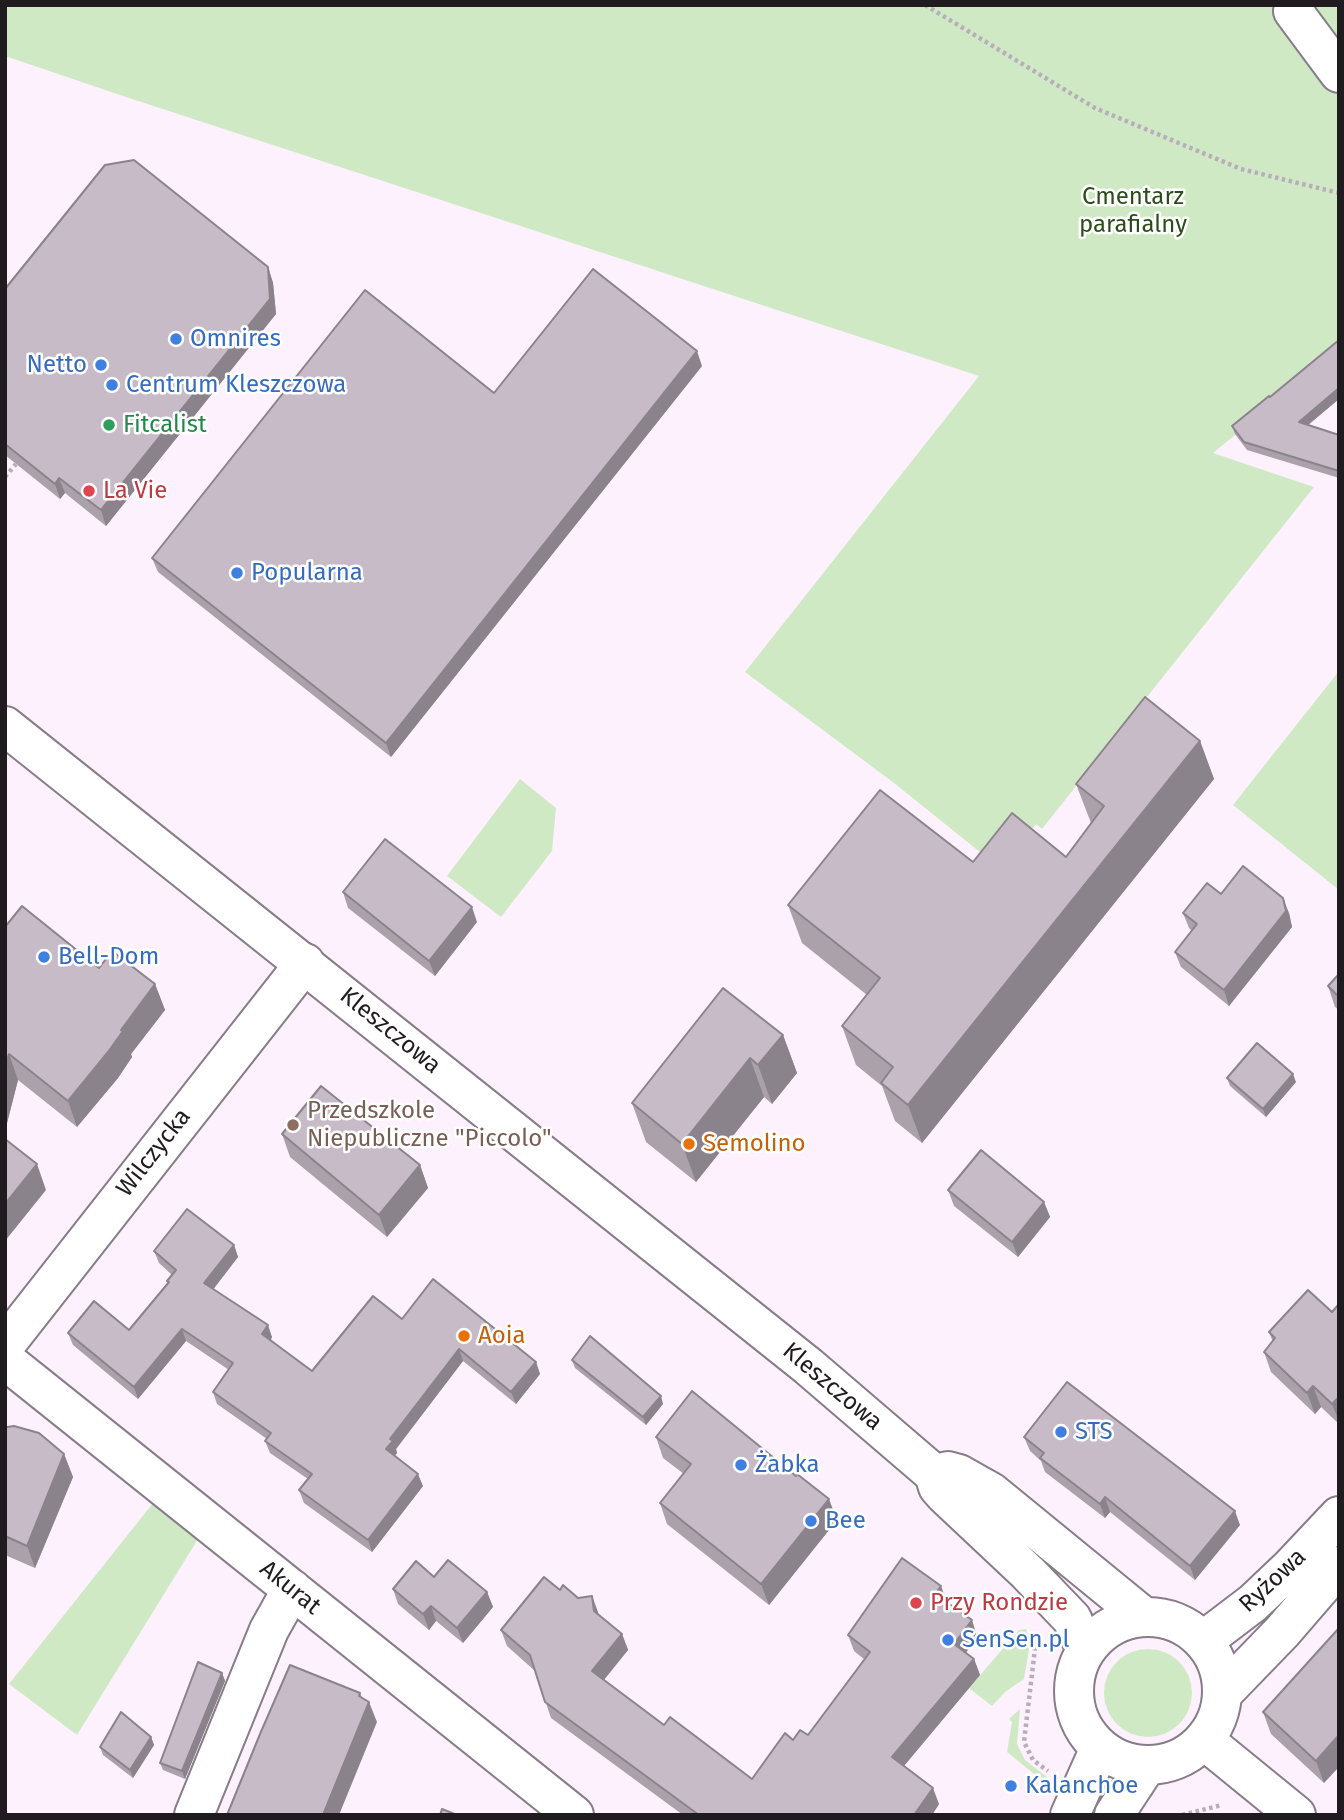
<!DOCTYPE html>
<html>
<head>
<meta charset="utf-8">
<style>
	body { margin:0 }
	#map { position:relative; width:1344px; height:1820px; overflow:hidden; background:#fdf1fe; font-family:"Fira Sans",sans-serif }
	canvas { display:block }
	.frame { position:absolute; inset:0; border:7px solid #1f1b1f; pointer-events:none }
</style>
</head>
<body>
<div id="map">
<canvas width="1344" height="1820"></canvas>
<div class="frame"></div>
</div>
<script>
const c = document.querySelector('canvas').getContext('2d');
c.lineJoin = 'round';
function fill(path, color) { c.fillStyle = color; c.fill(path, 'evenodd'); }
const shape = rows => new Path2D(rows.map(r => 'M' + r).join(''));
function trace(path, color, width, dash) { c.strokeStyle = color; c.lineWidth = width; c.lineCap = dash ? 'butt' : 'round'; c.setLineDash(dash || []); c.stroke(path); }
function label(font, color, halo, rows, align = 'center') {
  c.font = font + ' "Fira Sans",sans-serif'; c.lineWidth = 5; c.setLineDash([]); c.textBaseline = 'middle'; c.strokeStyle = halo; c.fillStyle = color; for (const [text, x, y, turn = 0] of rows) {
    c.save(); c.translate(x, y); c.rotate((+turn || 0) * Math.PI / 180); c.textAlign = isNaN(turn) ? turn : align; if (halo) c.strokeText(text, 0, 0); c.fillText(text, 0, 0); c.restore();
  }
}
const green = shape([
	[5,5,1339,5,1339,350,1213,453,1314,487,1042,829,1036,824,1001,869,894,783,745,672,979,376,123,96,5,56],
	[1339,671,1339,890,1233,805],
	[520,779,556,808,552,851,501,917,447,876],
	[153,1503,198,1539,77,1735,9,1684],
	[1026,1629,1030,1644,1024,1679,1005,1692,992,1706,969,1688,1019,1630],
	'1104 1693a44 44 0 1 1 88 0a44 44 0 1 1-88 0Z',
	[1020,1709,1017,1744,1025,1760,1047,1777,1044,1782,1007,1752,1012,1722,1009,1719]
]);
const path = shape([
	[925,5,1095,108,1241,169,1339,193],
	[5,477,16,464],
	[1036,1640,1024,1742,1033,1760,1048,1771],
	[1182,1815,1222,1805]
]);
const minor = shape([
	[1293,11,1339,73],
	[5,1345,305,963],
	[5,1360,574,1815],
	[1203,1641,1253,1603,1291,1567,1339,1516],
	[1223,1693,1282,1632,1339,1566],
	[1204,1740,1296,1815],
	[194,1815,269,1630,292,1589]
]);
const major = shape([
	[5,726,808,1366,934,1474,938,1487,945,1495,1028,1573,1072,1619,1086,1650],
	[934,1474,948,1471,959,1474,991,1492,1144,1617],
	'1074 1691a74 74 0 1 1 148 0a74 74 0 1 1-148 0Z',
	[1070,1815,1100,1748],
	[1114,1815,1147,1765]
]);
const wall = shape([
	[268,267,273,283,276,314,106,526,65,493,60,499,5,455,5,289],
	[1339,340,1339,399,1308,425,1339,435,1339,478,1247,450,1235,434,1232,426,1270,397],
	[702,366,391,757,158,572,152,558,494,393],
	[1200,741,1214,779,922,1143,895,1121,882,1086,856,1065,842,1026,867,995,802,943,788,905,973,862,1066,857,1091,823,1076,784],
	[343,892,477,922,435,976,348,908],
	[1221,894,1289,913,1292,927,1229,1006,1181,967,1175,952,1192,931,1189,928,1183,913],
	[5,927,99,968,155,984,165,1010,131,1054,132,1057,118,1078,77,1127,18,1080,5,1131],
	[1339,974,1339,1010,1335,1007,1328,986],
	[783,1035,797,1073,772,1104,764,1097,696,1182,646,1142,632,1103],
	[1227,1078,1296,1082,1266,1117,1230,1086],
	[282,1134,420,1165,428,1188,387,1237,290,1157],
	[948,1190,1044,1202,1050,1217,1018,1257,954,1206],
	[234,1245,238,1257,213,1289,272,1337,271,1340,312,1371,402,1319,536,1362,540,1374,516,1404,463,1361,396,1449,397,1453,395,1455,423,1486,372,1552,304,1503,299,1490,308,1479,270,1453,265,1441,267,1439,217,1404,213,1392,229,1370,186,1341,138,1399,73,1345,68,1333,129,1330,168,1283,167,1281,172,1275,159,1263,154,1251],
	[1339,1304,1339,1424,1321,1407,1315,1414,1271,1372,1264,1352,1273,1342,1269,1332,1332,1312],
	[572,1360,663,1404,646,1425,575,1368],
	[5,1428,64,1454,73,1477,35,1568,5,1555],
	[656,1437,796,1476,837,1520,769,1605,667,1524,660,1503,684,1474,663,1458],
	[1024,1437,1240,1525,1195,1580,1110,1512,1105,1518,1045,1472,1041,1461,1030,1451],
	[434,1577,487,1592,493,1607,463,1643,436,1621,429,1630,398,1604,393,1589],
	[560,1590,578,1598,592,1596,598,1614,622,1634,628,1650,604,1680,664,1725,752,1779,793,1740,808,1735,865,1660,854,1651,848,1635,947,1602,977,1636,966,1653,974,1659,980,1675,904,1766,939,1804,932,1815,683,1815,551,1718,535,1671,507,1646,501,1630],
	[1339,1628,1324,1783,1271,1734,1263,1712],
	[222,1673,225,1681,185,1779,163,1770,160,1763],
	[151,1737,154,1745,133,1778,103,1755,100,1747]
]);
const shadedWall = shape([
	[268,267,273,283,276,314,106,526,101,510],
	[697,351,702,366,391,757,386,743],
	[1339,388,1339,399,1302,430,1299,422],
	[59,478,65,493,60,499,55,484],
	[1200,741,1214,779,922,1143,908,1105],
	[1283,898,1289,913,1292,927,1229,1006,1224,990],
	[472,907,477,922,435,976,429,961],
	[155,984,165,1010,131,1054,132,1057,118,1078,77,1127,68,1101],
	[783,1035,797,1073,772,1104,758,1065],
	[9,1054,18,1080,5,1131,5,1067],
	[750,1058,764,1097,696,1182,682,1144],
	[1293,1074,1296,1082,1266,1117,1263,1109],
	[37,1164,46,1190,5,1241,5,1204],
	[420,1165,428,1188,387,1237,379,1215],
	[1044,1202,1050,1217,1018,1257,1012,1242],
	[234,1245,238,1257,209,1295,204,1283],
	[268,1325,272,1337,267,1346,262,1334],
	[182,1329,186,1341,138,1399,134,1387],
	[459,1349,463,1361,396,1449,397,1453,391,1461,386,1449,390,1439],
	[536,1362,540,1374,516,1404,511,1392],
	[1313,1386,1321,1407,1315,1414,1307,1393],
	[661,1396,663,1404,646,1425,643,1417],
	[1339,1397,1339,1422,1332,1404],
	[64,1454,73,1477,35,1568,27,1546],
	[418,1474,423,1486,372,1552,368,1540],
	[1105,1497,1110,1512,1105,1518,1100,1504],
	[829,1499,837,1520,769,1605,761,1584],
	[1235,1511,1240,1525,1195,1580,1190,1566],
	[941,1586,947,1602,935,1594],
	[487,1592,493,1607,463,1643,457,1628],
	[592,1596,598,1612,600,1628,594,1611],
	[431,1606,436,1621,429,1630,423,1614],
	[972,1620,977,1636,960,1661,954,1644],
	[622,1634,628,1650,597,1688,592,1671],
	[974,1659,980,1675,898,1773,892,1757],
	[222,1673,225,1681,185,1779,182,1771],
	[360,1693,366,1710,369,1702,377,1722,339,1815,323,1815],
	[1339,1735,1339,1767,1324,1783,1316,1761],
	[151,1737,154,1745,133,1778,130,1770],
	[933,1788,939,1804,932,1815,914,1815]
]);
const building = shape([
	[134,160,268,267,270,299,101,510,59,478,55,484,5,444,5,289,105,165,134,160],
	[593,269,697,351,386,743,152,558,365,290,494,393,593,269],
	[1339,340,1339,388,1299,422,1339,435,1339,471,1244,442,1232,426,1269,396,1270,397,1339,340],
	[1145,697,1200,741,908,1105,881,1083,893,1067,842,1026,880,978,788,905,880,790,973,862,1012,813,1066,857,1104,806,1076,784,1145,697],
	[385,839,472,907,429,961,343,892,385,839],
	[1243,866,1283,898,1286,911,1224,990,1175,952,1197,924,1183,913,1207,883,1221,894,1243,866],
	[22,906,99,968,112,951,155,984,121,1030,123,1031,108,1052,68,1101,9,1054,5,1067,5,927,22,906],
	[1339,974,1339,997,1328,986,1339,974],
	[723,988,783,1035,758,1065,750,1058,682,1144,632,1103,723,988],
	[1257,1043,1293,1074,1263,1109,1227,1078,1257,1043],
	[321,1086,420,1165,379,1215,282,1134,321,1086],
	[5,1139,37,1164,5,1204,5,1139],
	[981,1150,1044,1202,1012,1242,948,1190,981,1150],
	[187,1209,234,1245,204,1283,268,1325,262,1334,312,1371,373,1296,402,1319,433,1279,536,1362,511,1392,459,1349,390,1439,393,1441,386,1449,418,1474,368,1540,299,1490,312,1474,265,1441,271,1433,213,1392,233,1363,182,1329,134,1387,68,1333,94,1301,129,1330,169,1282,167,1281,176,1270,154,1251,187,1209],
	[1308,1290,1332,1312,1339,1304,1339,1397,1332,1404,1313,1386,1307,1393,1264,1352,1275,1338,1269,1332,1308,1290],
	[590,1336,661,1396,643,1417,572,1360,590,1336],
	[1067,1382,1235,1511,1190,1566,1105,1497,1100,1504,1040,1458,1044,1453,1024,1437,1067,1382],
	[692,1391,796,1476,797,1474,829,1499,761,1584,660,1503,691,1464,656,1437,692,1391],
	[14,1426,39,1433,64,1454,27,1546,5,1536,5,1428,7,1427,14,1426],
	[902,1558,941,1586,935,1594,972,1620,954,1644,974,1659,892,1757,933,1788,914,1815,699,1815,545,1702,530,1655,501,1630,544,1577,560,1590,563,1585,578,1598,592,1596,594,1611,622,1634,592,1671,664,1725,670,1717,752,1779,785,1733,793,1740,800,1730,808,1735,870,1652,848,1635,902,1558],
	[448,1560,487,1592,457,1628,431,1606,423,1614,393,1589,416,1561,434,1577,448,1560],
	[1339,1628,1339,1735,1316,1761,1263,1712,1339,1628],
	[198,1662,222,1673,182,1771,160,1763,198,1662],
	[290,1665,360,1693,359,1696,369,1702,323,1815,227,1815,260,1734,290,1665],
	[121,1712,151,1737,130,1770,100,1747,121,1712],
	[442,1809,457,1815,440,1815,442,1809]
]);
const markers = [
	[176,339,7,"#3f7fe0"],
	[101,365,7,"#3f7fe0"],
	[112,385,7,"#3f7fe0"],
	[109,425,7,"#2e9e5b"],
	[89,491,7,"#e0444e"],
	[237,573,7,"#3f7fe0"],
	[44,957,7,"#3f7fe0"],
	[293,1125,7,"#8d6e63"],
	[689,1144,7,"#e8710a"],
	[464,1336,7,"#e8710a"],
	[1061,1432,7,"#3f7fe0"],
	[741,1465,7,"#3f7fe0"],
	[811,1521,7,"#3f7fe0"],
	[916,1603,7,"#e0444e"],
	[948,1640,7,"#3f7fe0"],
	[1011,1786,7,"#3f7fe0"]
];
const parkNames = [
	["Cmentarz",1133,197],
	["parafialny",1133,225]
];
const shopNames = [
	["Omnires",190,339],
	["Netto",87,365,"right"],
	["Centrum Kleszczowa",126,385],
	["Popularna",251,573],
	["Bell-Dom",58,957],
	["STS",1075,1432],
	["Żabka",755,1465],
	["Bee",825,1521],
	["SenSen.pl",962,1640],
	["Kalanchoe",1025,1786]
];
const leisureNames = [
	["Fitcalist",123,425]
];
const healthNames = [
	["La Vie",103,491],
	["Przy Rondzie",930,1603]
];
const streetNames = [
	["Kleszczowa",390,1031,39],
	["Wilczycka",154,1153,-52],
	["Kleszczowa",832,1387,40],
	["Ryżowa",1273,1581,-43],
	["Akurat",290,1588,39]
];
const educationNames = [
	["Przedszkole",307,1111],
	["Niepubliczne \"Piccolo\"",307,1139]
];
const foodNames = [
	["Semolino",703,1144],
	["Aoia",478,1336]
];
fill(green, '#d0e9c5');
trace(minor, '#877c88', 42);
trace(major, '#877c88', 42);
trace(path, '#b8aeb9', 4.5, [3.5, 3.5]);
trace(minor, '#fff', 38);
trace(major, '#fff', 38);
fill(wall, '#aaa1ab');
fill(shadedWall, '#8b838b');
fill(building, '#c6bbc7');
trace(building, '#8b838b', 2);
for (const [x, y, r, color] of markers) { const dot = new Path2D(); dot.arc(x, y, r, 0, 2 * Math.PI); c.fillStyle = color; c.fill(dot); trace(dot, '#fff', 2.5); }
label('24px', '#2c4d1a', '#fff', parkNames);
label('24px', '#366cbe', '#fff', shopNames, 'left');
label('24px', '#27864d', '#fff', leisureNames, 'left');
label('24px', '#be3a42', '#fff', healthNames, 'left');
label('24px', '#1f1b1f', '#fff', streetNames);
label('24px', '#785e54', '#fff', educationNames, 'left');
label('24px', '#c56008', '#fff', foodNames, 'left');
</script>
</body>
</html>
